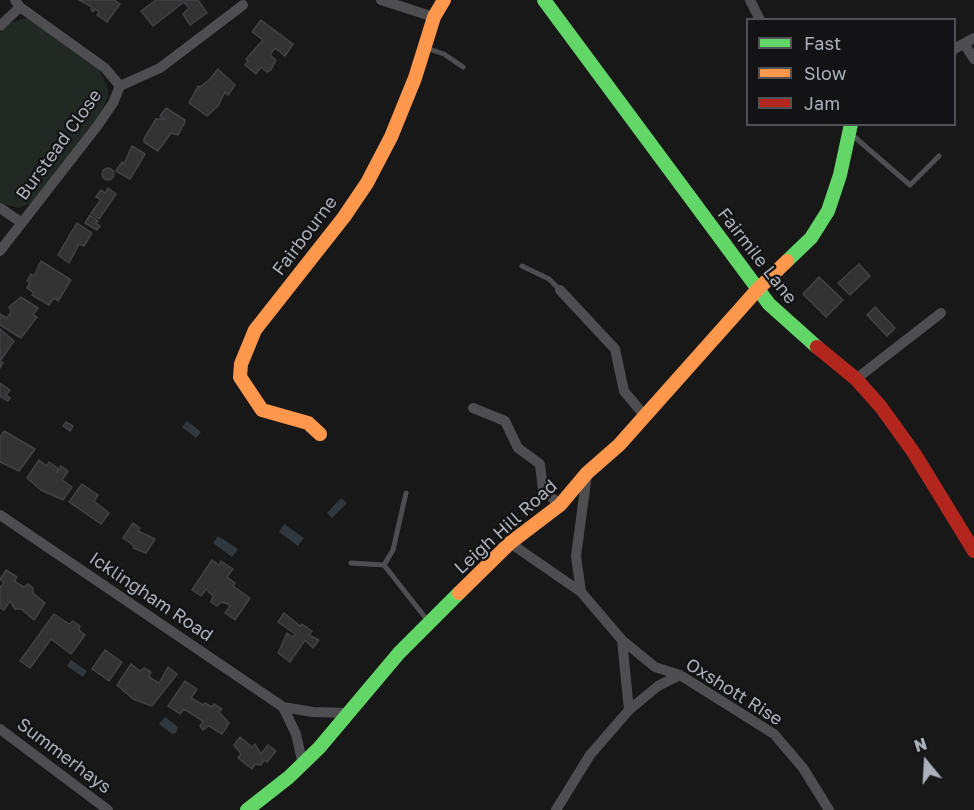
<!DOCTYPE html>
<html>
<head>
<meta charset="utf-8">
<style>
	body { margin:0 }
	#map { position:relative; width:974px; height:810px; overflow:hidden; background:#181819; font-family:"Golos Text",sans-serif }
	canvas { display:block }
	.legend { position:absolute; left:746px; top:18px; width:210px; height:108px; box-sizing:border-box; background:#131315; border:2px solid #505256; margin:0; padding:8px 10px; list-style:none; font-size:18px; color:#acb0b8 }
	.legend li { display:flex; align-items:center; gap:12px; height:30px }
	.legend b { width:30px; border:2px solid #505256 }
	.north { position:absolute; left:896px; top:732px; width:60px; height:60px; -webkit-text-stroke:4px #131315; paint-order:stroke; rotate:342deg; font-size:16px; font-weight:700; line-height:24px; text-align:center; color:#acb0b8 }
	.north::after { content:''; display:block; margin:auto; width:21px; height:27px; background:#acb0b8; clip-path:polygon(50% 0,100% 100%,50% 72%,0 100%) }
</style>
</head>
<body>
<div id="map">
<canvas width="974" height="810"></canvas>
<ul class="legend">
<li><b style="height:8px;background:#63d668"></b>Fast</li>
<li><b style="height:8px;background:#ff974d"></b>Slow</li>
<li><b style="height:8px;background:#b3261e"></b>Jam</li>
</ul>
<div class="north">N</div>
</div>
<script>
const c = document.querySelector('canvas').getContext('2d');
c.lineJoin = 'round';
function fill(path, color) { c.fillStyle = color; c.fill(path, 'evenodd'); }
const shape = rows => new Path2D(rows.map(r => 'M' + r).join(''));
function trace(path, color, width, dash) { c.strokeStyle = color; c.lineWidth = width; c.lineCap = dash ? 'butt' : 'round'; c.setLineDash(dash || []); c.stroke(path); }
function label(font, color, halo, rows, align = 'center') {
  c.font = font + ' "Golos Text",sans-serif'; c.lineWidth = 4.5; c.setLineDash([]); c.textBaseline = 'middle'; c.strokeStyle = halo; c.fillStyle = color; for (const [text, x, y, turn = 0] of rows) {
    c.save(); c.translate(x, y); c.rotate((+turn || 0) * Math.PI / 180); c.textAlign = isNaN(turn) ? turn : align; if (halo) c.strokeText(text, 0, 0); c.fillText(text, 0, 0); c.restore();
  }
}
const green = shape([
	[25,18,35,21,99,68,108,89,108,97,98,117,32,203,18,208,0,203,0,33,8,24]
]);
const water = shape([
	[187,421,201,432,196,438,182,427],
	[341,498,347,503,332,518,327,513],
	[284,524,304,538,298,546,279,532],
	[218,536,238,549,232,557,213,543],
	[71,660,87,671,83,677,67,666],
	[165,717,178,727,176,733,172,734,159,724]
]);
const building = shape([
	[79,0,114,0,120,4,107,22,97,15,99,12,95,9,93,12,91,10,92,7,79,0],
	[156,0,198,0,207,13,190,25,183,14,189,8,184,2,153,26,141,11,156,0],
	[261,20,293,44,285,56,275,48,270,55,276,60,271,70,267,72,261,67,256,74,245,65,248,61,246,59,263,40,252,32,261,20],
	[218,69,235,85,228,95,225,92,218,106,207,116,189,103,198,86,200,87,210,79,218,69],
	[166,108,185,120,184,124,178,135,171,133,158,151,144,142,144,139,156,119,165,119,160,116,166,108],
	[132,146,145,154,130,179,116,171,122,162,124,164,132,146],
	'102 174a6 6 0 1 1 12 0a6 6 0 1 1-12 0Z',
	[108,188,116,194,99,219,91,213,101,200,96,197,101,190,105,193,108,188],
	[90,215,98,221,96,224,100,226,97,230,85,223,90,215],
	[77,223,92,233,84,246,79,244,69,263,58,255,77,223],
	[41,261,71,280,58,301,54,298,49,305,32,295,34,293,27,288,30,283,27,281,31,274,34,276,41,261],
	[859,264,870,276,850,295,838,283,859,264],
	[819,277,843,300,826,317,803,294,819,277],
	[21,297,38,308,33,315,37,317,21,338,0,325,0,314,7,318,11,312,9,307,21,297],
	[875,307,895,328,887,336,867,315,875,307],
	[0,329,14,341,0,361,3,363,0,368,0,329],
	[0,383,10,390,6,395,10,398,8,401,0,396,0,383],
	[66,422,73,426,70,431,63,426,66,422],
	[4,431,35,449,19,471,0,462,0,437,4,431],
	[39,460,47,466,49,462,58,468,57,473,61,466,68,471,62,480,72,487,63,500,41,490,27,478,39,460],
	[82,484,98,495,94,501,109,513,101,524,69,502,82,484],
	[133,523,140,528,138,531,155,539,146,553,133,548,134,546,123,538,133,523],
	[212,560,219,565,221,561,233,569,227,577,235,583,233,586,250,598,235,620,225,613,230,606,228,604,221,602,217,606,211,602,213,596,206,589,201,596,192,590,212,560],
	[6,570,17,577,14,581,24,587,28,584,33,588,33,593,45,603,34,620,21,609,15,609,10,601,4,610,0,608,0,587,4,583,0,579,6,570],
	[284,613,300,626,302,624,312,631,309,635,319,640,313,648,305,640,290,662,278,653,287,633,293,637,295,634,278,622,284,613],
	[54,614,69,624,73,621,80,626,79,630,85,635,71,654,51,639,30,668,20,661,54,614],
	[105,650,122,662,109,681,92,669,105,650],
	[131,664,140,671,144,668,151,672,149,677,159,683,168,667,177,674,152,706,133,699,117,685,131,664],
	[185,681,197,689,191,698,203,705,205,703,212,707,214,704,222,709,219,712,229,723,222,734,209,726,203,730,200,726,203,721,184,709,180,714,168,706,185,681],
	[240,737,252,747,255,744,261,754,268,745,276,751,267,762,264,760,261,765,255,764,252,769,238,758,241,754,234,745,240,737]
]);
const lane = shape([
	[426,48,444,54,463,67],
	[851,134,910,185,939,156],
	[522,266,549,279,560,290],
	[351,563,384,565,428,621],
	[384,565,393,550,406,493]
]);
const street = shape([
	[381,0,434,17],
	[750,0,760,20],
	[20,7,105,68,120,86],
	[0,26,20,7,15,0],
	[965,45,974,59],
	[954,49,974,38],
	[0,208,22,223],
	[0,251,98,125,113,103,120,86,160,68,243,5],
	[560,290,615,349,624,391,644,415],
	[856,379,941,313],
	[473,408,505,421,518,448,540,464,543,490,560,505],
	[587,474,576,556,581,592,622,640,655,667,680,675,774,734,803,768,829,810],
	[0,515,283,707,313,712,349,713],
	[510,543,581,592],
	[622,640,629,710],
	[283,707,296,734,303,765],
	[0,729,108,810],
	[556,810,590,755,629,710,658,686,680,675]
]);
const fast = shape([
	[544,0,769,304,817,347],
	[787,261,811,238,828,211,840,175,851,124],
	[247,810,289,777,319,748,399,653,459,593]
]);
const slow = shape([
	[320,434,308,423,262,410,240,377,241,364,255,330,344,217,367,183,391,137,415,78,434,17,444,0],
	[459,593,510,543,560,505,587,473,619,445,758,289,787,261]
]);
const jam = shape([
	[817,347,856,379,881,407,914,453,974,551]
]);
const streetNames = [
	["Burstead Close",59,145,-54],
	["Fairbourne",305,236,-53],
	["Fairmile Lane",757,256,52],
	["Leigh Hill Road",506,527,-42],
	["Icklingham Road",151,597,34],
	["Oxshott Rise",734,692,32],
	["Summerhays",64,756,37]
];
fill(green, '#222823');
fill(water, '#31383d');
fill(building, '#333334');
trace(building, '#424245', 1.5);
trace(lane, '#4e4e51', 5);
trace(street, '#4e4e51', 10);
trace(fast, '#63d668', 14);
trace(slow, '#ff974d', 14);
trace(jam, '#b3261e', 14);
label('18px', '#acb0b8', '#131315', streetNames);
</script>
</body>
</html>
